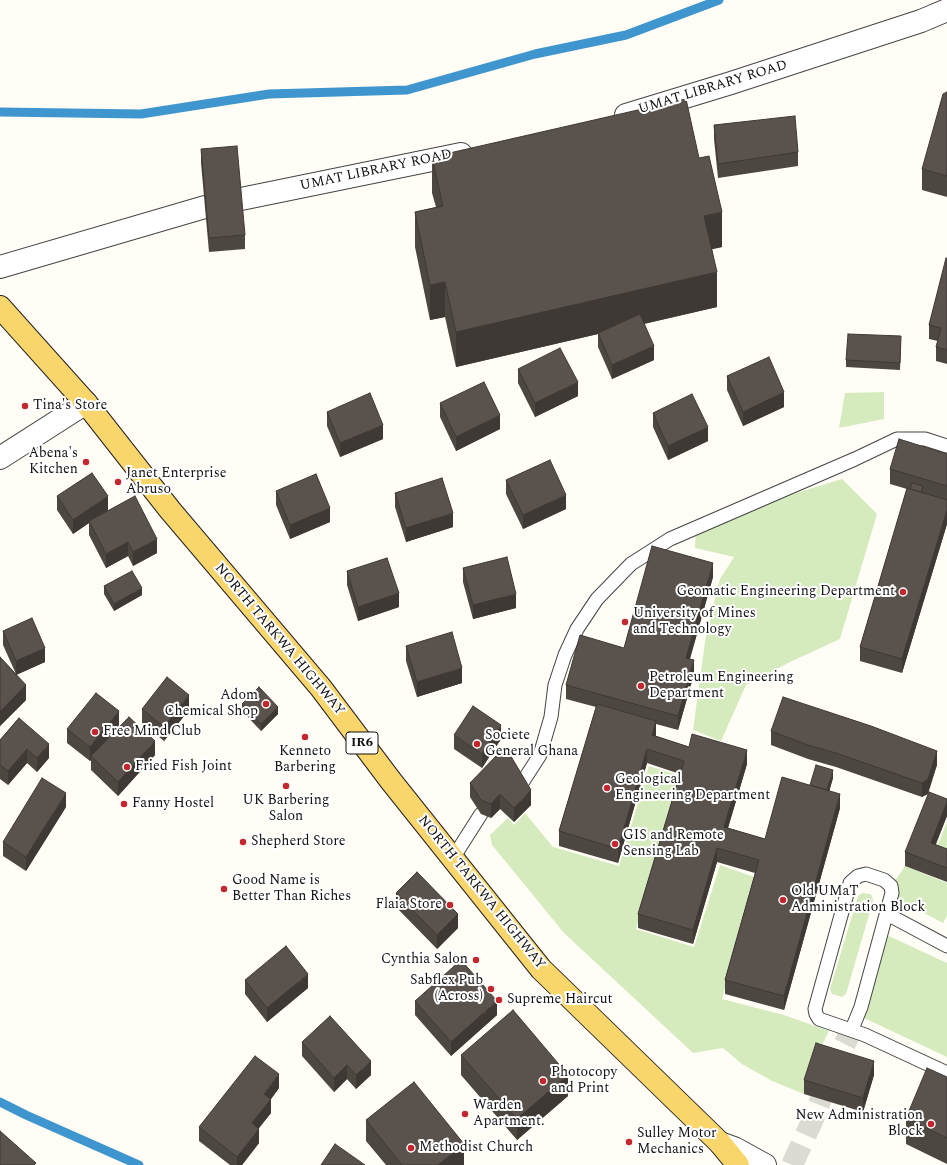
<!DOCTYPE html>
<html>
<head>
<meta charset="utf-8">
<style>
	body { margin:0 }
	canvas { display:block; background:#fffdf5 }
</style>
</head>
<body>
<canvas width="947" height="1165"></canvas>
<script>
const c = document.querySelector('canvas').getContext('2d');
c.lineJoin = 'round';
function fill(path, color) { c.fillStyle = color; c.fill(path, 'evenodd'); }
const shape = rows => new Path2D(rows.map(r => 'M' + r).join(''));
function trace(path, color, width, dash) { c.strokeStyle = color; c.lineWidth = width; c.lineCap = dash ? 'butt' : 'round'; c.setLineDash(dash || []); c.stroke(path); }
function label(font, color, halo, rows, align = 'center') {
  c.font = font + ' Spectral,serif'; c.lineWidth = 4; c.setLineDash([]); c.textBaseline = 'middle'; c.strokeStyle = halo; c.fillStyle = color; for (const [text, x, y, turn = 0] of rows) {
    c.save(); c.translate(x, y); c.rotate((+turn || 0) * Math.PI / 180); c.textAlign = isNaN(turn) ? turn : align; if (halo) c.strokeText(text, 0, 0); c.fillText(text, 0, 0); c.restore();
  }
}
const green = shape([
	[884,392,884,419,839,428,845,393],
	[842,479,877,514,840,639,790,662,746,685,721,741,693,730,706,635,720,579,734,557,695,548,696,524],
	[649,766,681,776,636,929,694,947,720,865,754,877,722,999,784,1015,829,1031,816,1057,804,1094,772,1081,742,1064,723,1048,693,1053,564,933,492,845,490,835,508,818,514,825,525,813,553,847,619,866],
	[947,822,947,860,934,854],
	[905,866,947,883,947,916,943,923,899,900,895,881],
	[862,893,870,894,872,896,873,901,846,994,842,997,839,996,832,994,830,989,858,896],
	[878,931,947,963,947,1057,864,1018,862,989]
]);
const stream = shape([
	[0,112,141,114,269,94,407,90,535,54,626,35,719,0],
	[0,1102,26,1115,139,1165]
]);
const streetTunnel = shape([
	[792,1165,813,1119,835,1063,852,1029]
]);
const lane = shape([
	[520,786,540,755,551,717,555,685,565,655,577,629,597,599,631,564,670,539,855,459,897,439,925,439,947,446],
	[453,858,481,814],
	[887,914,947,946],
	[852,1029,861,1007,892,893,891,886,884,880,866,874,858,876,850,883,815,1009,816,1014,819,1019,865,1035,947,1073]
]);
const street = shape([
	[626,115,731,83,921,21,947,10],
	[241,199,461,154],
	[0,267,205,207],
	[0,458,86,403],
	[720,1143,734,1148,765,1165]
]);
const primary = shape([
	[0,307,86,403,170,510,321,688,391,781,541,969,720,1143,738,1165]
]);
const wall = shape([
	[947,92,947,197,922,190,922,169],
	[714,125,798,152,798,166,718,178,714,139],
	[201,149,245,235,245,249,209,252,201,163],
	[432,157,699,158,722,247,712,249,717,307,644,324,654,360,612,379,598,347,598,334,456,367,445,317,430,320,415,247,415,212,436,207,432,193],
	[947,259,947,364,936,361,936,347,938,341,929,339,929,325],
	[901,343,900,370,846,367,846,360],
	[518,369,578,396,535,417,518,383],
	[727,376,784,407,743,426,727,390],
	[440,403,500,429,456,451,440,417],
	[327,412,383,439,340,457,327,426],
	[653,413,708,441,668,460,653,427],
	[947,454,947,524,902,673,860,661,860,647,907,489,890,484,890,469],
	[506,480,566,509,523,529,506,494],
	[276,491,330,522,290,539,276,505],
	[395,493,453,527,406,542,395,507],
	[57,496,108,511,102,514,157,553,133,566,128,556,106,568,89,535,89,523,73,534,57,510],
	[463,568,516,608,473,619,463,582],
	[347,571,399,607,358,621,347,585],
	[713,577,690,659,694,674,678,730,656,724,656,736,689,747,747,764,728,828,765,839,810,785,833,778,829,791,840,808,784,1010,725,994,725,980,755,873,717,862,693,944,638,928,638,914,680,774,647,763,618,863,559,846,559,831,596,707,566,699,566,685,624,648],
	[104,586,142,595,114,611,104,594],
	[3,631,45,662,16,675,26,700,0,726,0,657,16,674,3,645],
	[406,646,462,683,417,697,406,661],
	[242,704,278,714,261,731,242,711],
	[142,709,189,710,164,741,142,723],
	[19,718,49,758,37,772,27,763,8,785,0,779,0,740],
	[119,725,107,740,155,755,118,796,91,770,91,760,90,761,67,743,67,729],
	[771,731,937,765,922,797,836,767,808,759,771,745],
	[454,735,501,739,482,768,454,749],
	[470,783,531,805,514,822,500,809,491,818,481,814,470,797],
	[947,799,947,816,935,844,947,849,947,882,905,866,905,852],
	[66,807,26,871,3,856,3,842],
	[396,893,458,928,437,949,396,907],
	[245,980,308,988,267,1022,245,994],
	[415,1001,497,1015,451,1056,415,1015],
	[302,1042,371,1075,356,1089,347,1079,334,1092,302,1056],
	[461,1055,568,1096,517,1140,461,1075],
	[874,1075,863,1112,804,1094,804,1080],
	[947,1077,947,1164,906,1144,906,1118],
	[279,1088,271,1099,271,1113,258,1129,259,1143,242,1165,230,1165,199,1141,199,1127],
	[366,1120,464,1165,386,1165,366,1141]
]);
const shadedWall = shape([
	[722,212,722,247,704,251,704,216],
	[717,272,717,307,599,334,598,333,598,334,456,367,456,332],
	[445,282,445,317,430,320,430,285],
	[654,346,654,360,612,379,612,365],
	[578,382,578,396,535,417,535,403],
	[784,392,784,407,743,426,743,412],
	[500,415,500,429,456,451,456,437],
	[383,425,383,439,340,457,340,443],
	[708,427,708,441,668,460,668,446],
	[566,495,566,509,523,529,523,515],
	[108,496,108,511,90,522,89,521,89,523,73,534,73,520],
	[330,508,330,522,290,539,290,525],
	[947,510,947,524,902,673,902,659],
	[453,513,453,527,406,542,406,528],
	[157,539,157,553,133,566,133,552],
	[128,542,128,556,106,568,106,554],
	[713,563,713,577,686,672,686,658],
	[142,588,142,595,114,611,114,604],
	[399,593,399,607,358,621,358,607],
	[516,594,516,608,473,619,473,605],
	[45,648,45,662,16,675,16,661],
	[694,660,694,674,678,730,678,716],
	[462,668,462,683,417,697,417,682],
	[26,685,26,700,0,726,0,712],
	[189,695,189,710,164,741,164,727],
	[278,707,278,714,261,731,261,724],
	[119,711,119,725,93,758,91,756,91,760,90,761,90,747],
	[656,721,656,736,652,735],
	[501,725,501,739,482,768,482,754],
	[155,741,155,755,118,796,118,782],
	[49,744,49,758,37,772,37,758],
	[27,749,27,763,8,785,8,771],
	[647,749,647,763,618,863,618,849],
	[747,750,747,764,724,841,724,827],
	[937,751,937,765,928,794,922,797,922,783],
	[833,770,833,778,826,803,826,796],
	[531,790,531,805,514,822,514,808],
	[66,793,66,807,26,871,26,857],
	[500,794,500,809,491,818,491,804],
	[840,794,840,808,784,1010,784,996],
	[947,802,947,816,931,857,931,843],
	[717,848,717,862,693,944,693,930],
	[458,914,458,928,437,949,437,935],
	[308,974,308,988,267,1022,267,1008],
	[497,1001,497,1015,451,1056,451,1042],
	[371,1061,371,1075,356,1089,356,1075],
	[874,1061,874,1075,863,1112,863,1098],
	[347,1065,347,1079,334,1092,334,1078],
	[279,1074,279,1088,271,1099,271,1113,252,1137,252,1123,264,1094],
	[568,1075,568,1096,517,1140,517,1119],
	[259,1129,259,1143,242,1165,237,1165,237,1157],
	[464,1144,464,1165,438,1165]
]);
const building = shape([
	[947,92,947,176,922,169,943,94,947,92],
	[686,99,699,158,709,156,722,212,704,216,717,272,456,332,445,282,430,285,415,212,443,206,432,157,686,99],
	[795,116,798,152,718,164,714,125,795,116],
	[237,146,245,235,209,238,201,149,237,146],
	[946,258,947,259,947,350,936,347,941,328,929,325,946,258],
	[640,314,654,346,612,365,598,333,640,314],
	[848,334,901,336,900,363,846,360,848,334],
	[560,348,578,382,535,403,518,369,560,348],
	[769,357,784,392,743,412,727,376,769,357],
	[484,382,500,415,456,437,440,403,484,382],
	[370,393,383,425,340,443,327,412,370,393],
	[692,394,708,427,668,446,653,413,692,394],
	[899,439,947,454,947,486,890,469,899,439],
	[550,460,566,495,523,515,506,480,550,460],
	[92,473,108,496,73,520,57,496,92,473],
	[316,474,330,508,290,525,276,491,316,474],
	[442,478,453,513,406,528,395,493,442,478],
	[912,483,923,486,921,492,910,489,912,483],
	[907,488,947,500,947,510,902,659,860,647,907,488],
	[135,496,157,539,133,552,128,542,106,554,89,521,135,496],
	[652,546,713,563,686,658,694,660,678,716,566,685,580,635,624,648,652,546],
	[507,557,516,594,473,605,463,568,507,557],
	[387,558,399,593,358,607,347,571,387,558],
	[132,571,142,588,114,604,104,586,132,571],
	[32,618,45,648,16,661,3,631,32,618],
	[452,632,462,668,417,682,406,646,452,632],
	[0,657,26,685,0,712,0,657],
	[167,677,189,695,164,727,142,709,167,677],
	[259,687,278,707,261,724,242,704,259,687],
	[96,693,119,711,90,747,67,729,96,693],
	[783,697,871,726,937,751,928,779,922,783,836,753,808,745,771,731,783,697],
	[597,704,656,721,652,735,689,747,692,734,747,750,724,827,765,839,782,777,840,794,784,996,725,980,759,860,717,848,693,930,638,914,684,761,647,749,618,849,559,831,597,704],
	[473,706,501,725,482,754,454,735,473,706],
	[129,717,155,741,118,782,91,756,129,717],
	[19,718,49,744,37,758,27,749,8,771,0,765,0,740,19,718],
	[509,753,531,790,514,808,500,794,491,804,481,800,470,783,496,756,509,753],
	[816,765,833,770,827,790,810,785,816,765],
	[42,778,66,793,26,857,3,842,42,778],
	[929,792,947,799,947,802,931,843,947,849,947,868,905,852,929,792],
	[417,872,458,914,437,935,396,893,417,872],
	[286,946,308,974,267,1008,245,980,286,946],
	[461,960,497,1001,451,1042,415,1001,461,960],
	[513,1010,568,1075,517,1119,461,1055,513,1010],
	[330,1016,371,1061,356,1075,347,1065,334,1078,302,1042,330,1016],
	[816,1043,874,1061,863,1098,804,1080,816,1043],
	[255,1056,279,1074,264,1094,271,1099,252,1123,259,1129,237,1157,199,1127,255,1056],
	[927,1068,947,1077,947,1138,906,1118,927,1068],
	[414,1082,464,1144,438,1165,402,1165,366,1120,414,1082],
	[0,1131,36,1163,34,1165,0,1165,0,1131],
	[335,1144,365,1165,321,1165,335,1144]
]);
const markers = [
	[25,406,4,"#c4262e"],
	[86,462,4,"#c4262e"],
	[118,482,4,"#c4262e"],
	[903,592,4,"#c4262e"],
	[625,622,4,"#c4262e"],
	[641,686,4,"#c4262e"],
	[266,704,4,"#c4262e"],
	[95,732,4,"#c4262e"],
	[305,737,4,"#c4262e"],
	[477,744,4,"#c4262e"],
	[127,767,4,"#c4262e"],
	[286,786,4,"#c4262e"],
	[607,788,4,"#c4262e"],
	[124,804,4,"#c4262e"],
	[243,842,4,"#c4262e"],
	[615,844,4,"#c4262e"],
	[224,889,4,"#c4262e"],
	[783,900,4,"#c4262e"],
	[450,905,4,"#c4262e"],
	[476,960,4,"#c4262e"],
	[491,989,4,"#c4262e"],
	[499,1000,4,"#c4262e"],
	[543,1081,4,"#c4262e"],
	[465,1114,4,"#c4262e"],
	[931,1124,4,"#c4262e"],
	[629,1142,4,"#c4262e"],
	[411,1148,4,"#c4262e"]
];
const shields = [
	[362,743,32]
];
const shieldNames = [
	["IR6",362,743]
];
const streetNames = [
	["UMAT LIBRARY ROAD",713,88,-17],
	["UMAT LIBRARY ROAD",376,171,-12],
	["NORTH TARKWA HIGHWAY",279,640,50],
	["NORTH TARKWA HIGHWAY",481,893,51]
];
const poiNames = [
	["Tina's Store",33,406],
	["Abena's",78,454,"right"],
	["Kitchen",78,470,"right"],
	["Janet Enterprise",126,474],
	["Abruso",126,490],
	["Geomatic Engineering Department",895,592,"right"],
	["University of Mines",633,614],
	["and Technology",633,630],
	["Petroleum Engineering",649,678],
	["Department",649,694],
	["Adom",258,696,"right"],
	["Chemical Shop",258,712,"right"],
	["Free Mind Club",103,732],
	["Societe",485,736],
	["General Ghana",485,752],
	["Kenneto",305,752,"center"],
	["Barbering",305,768,"center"],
	["Fried Fish Joint",135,767],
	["Geological",615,780],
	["Engineering Department",615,796],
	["UK Barbering",286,801,"center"],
	["Salon",286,817,"center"],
	["Fanny Hostel",132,804],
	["GIS and Remote",623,836],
	["Sensing Lab",623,852],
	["Shepherd Store",251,842],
	["Good Name is",232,881],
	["Better Than Riches",232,897],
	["Old UMaT",791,892],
	["Administration Block",791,908],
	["Flaia Store",442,905,"right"],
	["Cynthia Salon",468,960,"right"],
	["Sabflex Pub",483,981,"right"],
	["(Across)",483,997,"right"],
	["Supreme Haircut",507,1000],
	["Photocopy",551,1073],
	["and Print",551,1089],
	["Warden",473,1106],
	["Apartment.",473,1122],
	["New Administration",923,1116,"right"],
	["Block",923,1132,"right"],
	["Sulley Motor",637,1134],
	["Mechanics",637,1150],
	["Methodist Church",419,1148]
];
fill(green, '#d5ebbd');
trace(stream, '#3f96cf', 9);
trace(streetTunnel, '#dbdad3', 22, [22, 11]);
trace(lane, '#444', 15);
trace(street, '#444', 24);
trace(primary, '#222', 24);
trace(lane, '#fff', 13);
trace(street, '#fff', 22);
trace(primary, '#f9d66b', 22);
fill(wall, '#4d4742');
fill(shadedWall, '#3f3936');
fill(building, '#5a524d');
trace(building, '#3f3936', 1);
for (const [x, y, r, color] of markers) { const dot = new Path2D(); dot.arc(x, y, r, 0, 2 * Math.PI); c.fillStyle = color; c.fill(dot); trace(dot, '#fff', 1.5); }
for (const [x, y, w] of shields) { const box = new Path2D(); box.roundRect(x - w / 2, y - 11, w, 22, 3); c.fillStyle = '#fff'; c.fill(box); trace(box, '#111', 1); }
label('bold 13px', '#111', null, shieldNames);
label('14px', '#111', '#fff', streetNames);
label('14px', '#111', '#fff', poiNames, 'left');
</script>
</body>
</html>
